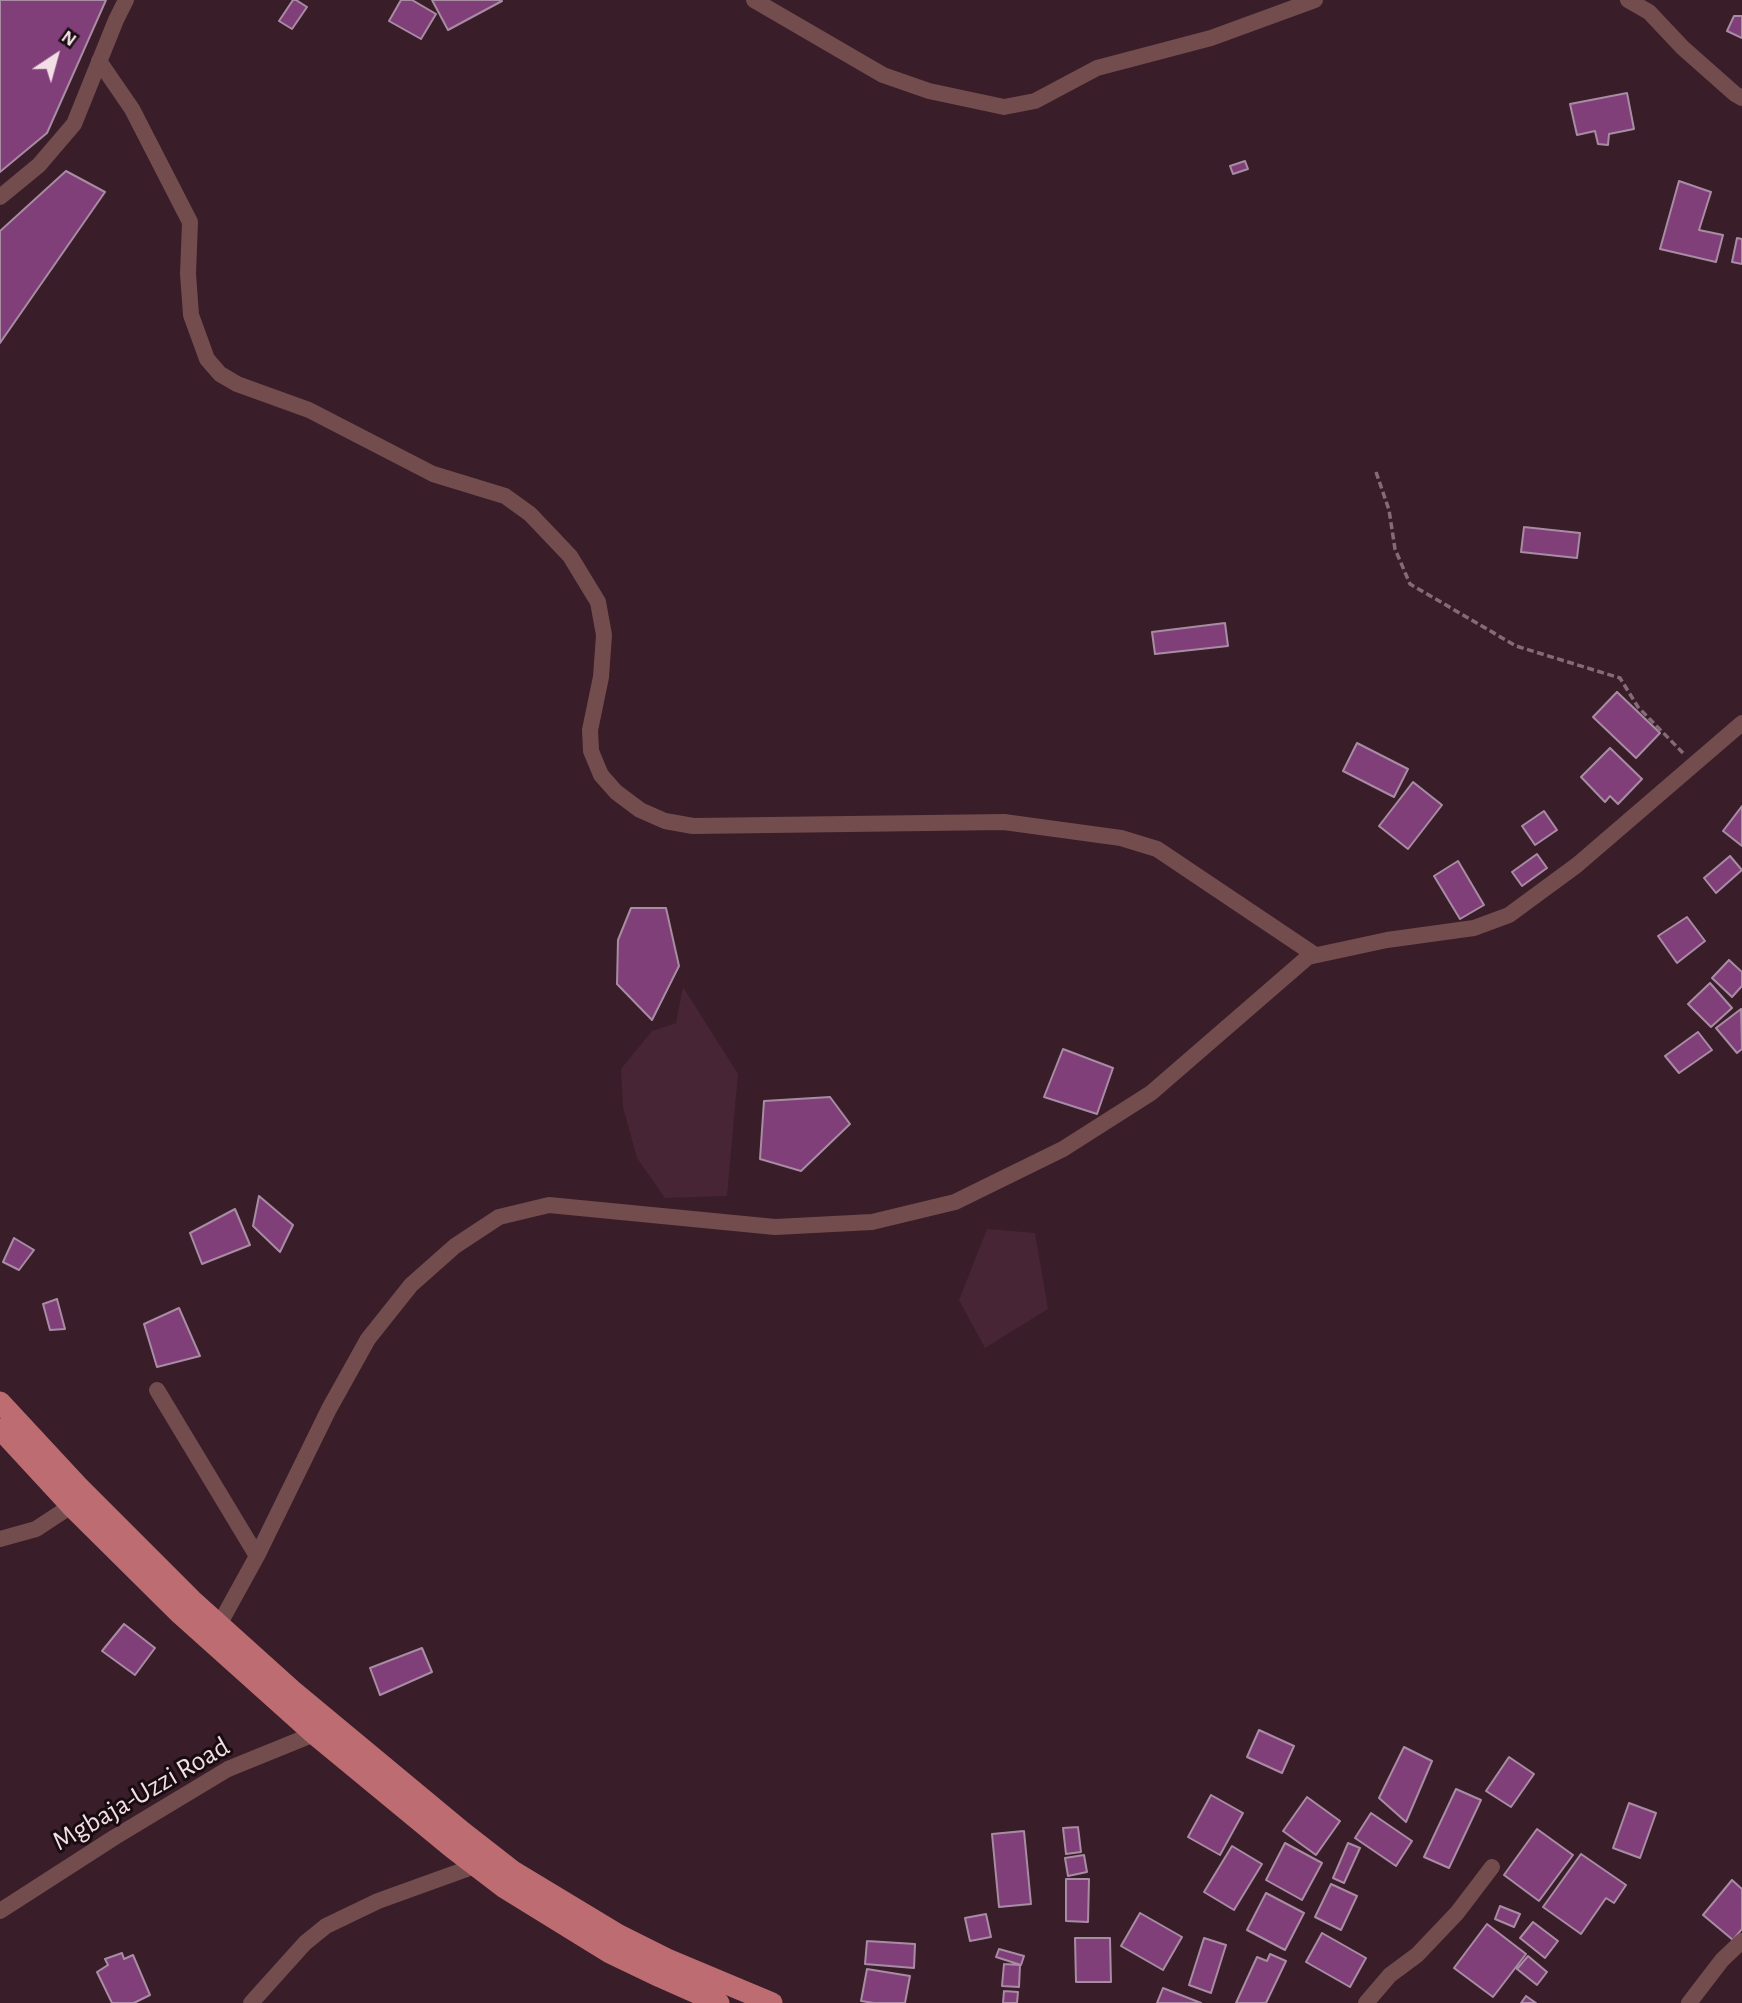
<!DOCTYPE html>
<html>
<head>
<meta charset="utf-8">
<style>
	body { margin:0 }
	#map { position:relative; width:1742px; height:2003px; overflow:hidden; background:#391d29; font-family:"Alegreya Sans",sans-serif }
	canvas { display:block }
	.north { position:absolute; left:21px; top:21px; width:70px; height:70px; -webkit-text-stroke:5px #190c11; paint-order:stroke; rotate:36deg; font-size:19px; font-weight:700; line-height:28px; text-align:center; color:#f2dee5 }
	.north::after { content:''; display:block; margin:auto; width:24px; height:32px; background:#f2dee5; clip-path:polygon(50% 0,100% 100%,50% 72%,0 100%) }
</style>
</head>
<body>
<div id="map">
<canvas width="1742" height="2003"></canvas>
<div class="north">N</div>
</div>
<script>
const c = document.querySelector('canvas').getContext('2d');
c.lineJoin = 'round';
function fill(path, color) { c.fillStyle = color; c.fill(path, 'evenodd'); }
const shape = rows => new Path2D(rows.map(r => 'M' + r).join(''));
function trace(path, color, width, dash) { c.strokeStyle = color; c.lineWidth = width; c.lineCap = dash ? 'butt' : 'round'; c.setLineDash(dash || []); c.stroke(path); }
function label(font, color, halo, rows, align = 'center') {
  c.font = font + ' "Alegreya Sans",sans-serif'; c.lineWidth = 6; c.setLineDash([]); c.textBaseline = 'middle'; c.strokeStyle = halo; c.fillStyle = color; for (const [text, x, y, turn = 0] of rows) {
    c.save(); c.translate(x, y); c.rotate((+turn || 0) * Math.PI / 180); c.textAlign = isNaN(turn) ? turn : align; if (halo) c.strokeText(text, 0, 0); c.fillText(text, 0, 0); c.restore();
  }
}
const built = shape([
	[683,987,738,1074,727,1196,665,1198,637,1158,623,1107,621,1069,652,1031,676,1023],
	[987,1229,1035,1233,1048,1309,985,1348,959,1300]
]);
const building = shape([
	[0,0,106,0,47,133,0,172,0,0],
	[293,0,296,0,307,7,292,29,279,21,293,0],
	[401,0,412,0,436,14,421,39,389,21,401,0],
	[432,0,501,0,502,1,448,30,432,0],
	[1734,16,1742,16,1742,38,1727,31,1734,16],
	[1627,93,1634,129,1609,134,1608,145,1598,144,1595,131,1577,135,1570,104,1627,93],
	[1245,161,1248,169,1233,174,1230,166,1245,161],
	[66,171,105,192,0,343,0,231,66,171],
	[1679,181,1711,192,1699,230,1723,235,1716,262,1660,249,1679,181],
	[1737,238,1742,239,1742,264,1732,262,1737,238],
	[1524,527,1580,533,1577,558,1521,552,1524,527],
	[1225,623,1228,646,1155,654,1152,632,1225,623],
	[1617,692,1660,733,1636,758,1593,717,1617,692],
	[1357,743,1408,769,1394,797,1343,771,1357,743],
	[1610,748,1642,779,1618,804,1610,796,1605,802,1581,777,1610,748],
	[1413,782,1442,805,1408,849,1379,826,1413,782],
	[1742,806,1742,846,1723,831,1742,806],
	[1544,811,1557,830,1535,845,1522,826,1544,811],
	[1537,854,1547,868,1522,886,1512,872,1537,854],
	[1730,856,1742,870,1716,893,1704,878,1730,856],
	[1458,861,1484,905,1460,919,1434,876,1458,861],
	[631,908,666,908,679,966,652,1020,617,984,618,940,631,908],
	[1687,917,1705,941,1677,963,1658,936,1687,917],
	[1729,960,1742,972,1742,986,1732,997,1712,978,1729,960],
	[1710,983,1732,1008,1711,1027,1688,1004,1710,983],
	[1741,1009,1742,1049,1737,1053,1716,1028,1741,1009],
	[1698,1032,1712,1050,1679,1073,1665,1056,1698,1032],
	[1063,1049,1113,1068,1097,1114,1044,1097,1063,1049],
	[830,1097,850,1124,801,1171,760,1159,764,1101,830,1097],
	[259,1196,293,1225,280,1252,253,1226,259,1196],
	[235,1209,250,1245,202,1264,190,1233,235,1209],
	[14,1238,34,1250,19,1270,3,1262,14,1238],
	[57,1299,65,1329,50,1330,43,1304,57,1299],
	[179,1308,200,1356,157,1367,144,1324,179,1308],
	[124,1624,155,1648,135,1675,102,1651,124,1624],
	[422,1648,432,1672,380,1695,370,1668,422,1648],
	[1259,1730,1294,1746,1282,1773,1247,1757,1259,1730],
	[1404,1747,1432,1761,1406,1822,1379,1798,1404,1747],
	[1509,1757,1534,1774,1511,1807,1486,1791,1509,1757],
	[1456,1789,1481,1800,1449,1868,1424,1857,1456,1789],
	[1211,1795,1243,1813,1220,1855,1188,1837,1211,1795],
	[1307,1797,1340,1821,1316,1855,1283,1831,1307,1797],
	[1629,1803,1656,1813,1640,1858,1613,1848,1629,1803],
	[1371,1813,1412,1841,1396,1866,1355,1838,1371,1813],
	[1078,1827,1081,1852,1066,1854,1063,1828,1078,1827],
	[1537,1829,1573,1855,1539,1901,1504,1875,1537,1829],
	[1024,1831,1031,1904,999,1907,992,1834,1024,1831],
	[1285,1843,1322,1863,1302,1900,1266,1880,1285,1843],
	[1348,1843,1360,1848,1344,1883,1333,1878,1348,1843],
	[1232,1846,1262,1864,1234,1910,1204,1892,1232,1846],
	[1581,1854,1626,1885,1614,1903,1606,1898,1581,1934,1543,1907,1581,1854],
	[1084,1855,1087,1872,1068,1876,1065,1858,1084,1855],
	[1066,1879,1089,1879,1088,1922,1066,1921,1066,1879],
	[1732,1880,1742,1889,1742,1929,1733,1940,1703,1915,1732,1880],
	[1331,1884,1357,1896,1341,1930,1315,1917,1331,1884],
	[1266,1893,1304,1913,1285,1950,1247,1930,1266,1893],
	[1500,1906,1520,1914,1514,1927,1495,1919,1500,1906],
	[1140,1913,1182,1937,1163,1970,1121,1946,1140,1913],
	[986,1914,991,1937,970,1941,965,1918,986,1914],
	[1533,1922,1558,1941,1545,1958,1520,1938,1533,1922],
	[1487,1924,1526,1954,1493,1997,1454,1968,1487,1924],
	[1322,1933,1366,1958,1350,1987,1306,1962,1322,1933],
	[1075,1938,1110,1938,1111,1982,1076,1982,1075,1938],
	[1204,1938,1226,1945,1211,1993,1189,1985,1204,1938],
	[867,1941,915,1944,914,1968,865,1964,867,1941],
	[999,1949,1024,1956,1021,1965,996,1957,999,1949],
	[122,1953,124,1959,133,1955,150,1995,134,2003,112,2003,97,1972,108,1965,105,1959,122,1953],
	[1270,1954,1286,1961,1266,2003,1236,2003,1257,1957,1267,1961,1270,1954],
	[1528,1956,1547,1972,1537,1985,1517,1969,1528,1956],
	[1004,1964,1020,1965,1019,1987,1002,1986,1004,1964],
	[867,1969,910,1976,905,2003,874,2003,861,2001,867,1969],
	[1163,1988,1201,2003,1157,2003,1163,1988],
	[1004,1991,1018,1992,1017,2003,1003,2003,1004,1991],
	[1526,1996,1536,2003,1521,2003,1526,1996]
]);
const path = shape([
	[1376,472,1389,510,1395,549,1410,584,1516,646,1620,678,1638,707,1683,753]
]);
const street = shape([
	[754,0,883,75,929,91,1004,107,1035,101,1097,68,1211,38,1315,0],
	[1628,0,1649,12,1683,48,1735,94,1742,98],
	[99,61,132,109,190,222,188,274,191,315,207,359,220,374,237,384,309,410,433,474,505,496,530,514,570,556,598,602,604,635,601,677,590,730,591,751,601,775,616,792,640,810,665,821,693,826,1004,822,1121,838,1157,849,1315,955],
	[0,197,39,165,74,124,116,20,126,0],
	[157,1390,257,1556],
	[0,1539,36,1529,71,1506],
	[219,1625,257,1556,329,1409,368,1339,411,1285,455,1246,499,1217,549,1205,775,1227,872,1222,955,1202,1063,1149,1151,1093,1308,957,1387,940,1474,928,1509,915,1577,865,1742,723],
	[0,1911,115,1837,228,1769,324,1730],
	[251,2003,305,1943,326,1926,378,1901,475,1866],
	[1366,2003,1390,1975,1417,1955,1457,1913,1492,1867],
	[1689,2003,1722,1960,1742,1941]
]);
const primary = shape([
	[0,1402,78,1486,192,1600,292,1690,463,1832,513,1871,619,1935,667,1959,772,2003],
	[0,1429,71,1506,180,1614,315,1735,452,1848,503,1887,610,1953,660,1977,719,2003]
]);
const streetNames = [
	["Mgbaja-Uzzi Road",141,1794,-30]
];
fill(built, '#472534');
fill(building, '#813f79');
trace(building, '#a88ca3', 2);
trace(path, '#846b75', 3.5, [7, 3.5]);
trace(street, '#734c4d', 16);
trace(primary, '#bd6d72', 21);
label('28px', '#f2dee5', '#190c11', streetNames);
</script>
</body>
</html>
